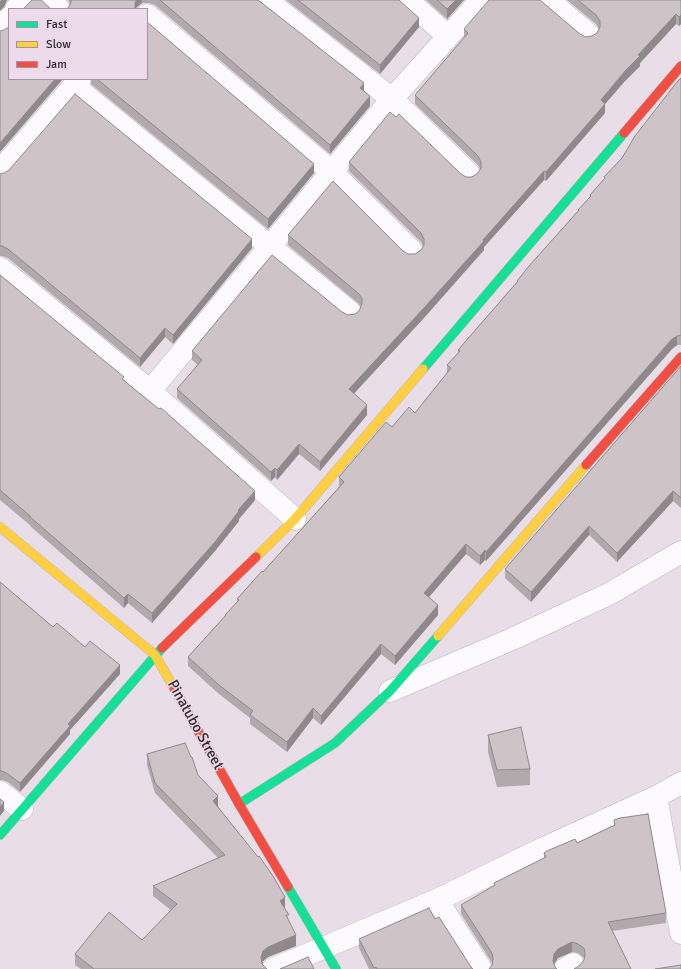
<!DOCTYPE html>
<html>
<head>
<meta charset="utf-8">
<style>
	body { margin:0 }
	#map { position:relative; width:681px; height:969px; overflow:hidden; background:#e9dee8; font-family:Signika,sans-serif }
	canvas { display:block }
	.legend { position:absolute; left:8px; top:8px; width:140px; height:72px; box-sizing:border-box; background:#eddaeb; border:1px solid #a193a0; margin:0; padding:5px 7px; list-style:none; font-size:12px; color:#30292f }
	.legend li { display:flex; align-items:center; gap:8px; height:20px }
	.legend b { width:20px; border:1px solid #a193a0 }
</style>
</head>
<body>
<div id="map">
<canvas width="681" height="969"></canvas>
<ul class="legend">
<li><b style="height:5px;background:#16e098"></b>Fast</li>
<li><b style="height:5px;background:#ffcf43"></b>Slow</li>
<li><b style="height:5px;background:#f24e42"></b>Jam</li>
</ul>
</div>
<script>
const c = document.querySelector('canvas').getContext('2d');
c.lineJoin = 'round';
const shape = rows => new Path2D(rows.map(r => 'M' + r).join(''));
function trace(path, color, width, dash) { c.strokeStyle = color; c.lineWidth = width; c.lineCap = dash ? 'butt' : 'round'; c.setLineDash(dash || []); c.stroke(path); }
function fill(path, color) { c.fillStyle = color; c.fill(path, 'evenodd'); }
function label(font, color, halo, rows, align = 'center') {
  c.font = font + ' Signika,sans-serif'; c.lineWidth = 3; c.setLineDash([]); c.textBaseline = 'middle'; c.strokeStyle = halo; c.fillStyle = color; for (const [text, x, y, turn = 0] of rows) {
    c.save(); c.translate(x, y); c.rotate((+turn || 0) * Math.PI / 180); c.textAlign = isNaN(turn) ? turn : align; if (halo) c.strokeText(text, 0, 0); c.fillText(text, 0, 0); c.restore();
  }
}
const street = shape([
	[49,0,59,9],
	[266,0,392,99,469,174],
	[407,0,448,36],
	[548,0,588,34],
	[16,9,24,0],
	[147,15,332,172,412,251],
	[0,28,9,18],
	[74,86,350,312],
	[0,171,80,79],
	[0,268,150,391,295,519],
	[150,391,392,99,481,0],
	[390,691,512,639,609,594,681,552],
	[0,792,22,809],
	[656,797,681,933],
	[437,900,481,969],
	[273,969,437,900,542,849,656,797,681,783],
	[565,969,573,964]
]);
const fast = shape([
	[423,369,624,133],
	[239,804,335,743,390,691,438,636],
	[0,835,162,648],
	[288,887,336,969]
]);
const slow = shape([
	[0,527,155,655,174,688],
	[256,557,295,519,423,369],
	[438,636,586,465]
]);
const jam = shape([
	[624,133,681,66],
	[586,465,681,357],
	[162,648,256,557],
	[174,688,239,804,288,887]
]);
const wall = shape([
	[68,0,258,0,364,91,370,106,330,154,155,5,149,3,142,3,137,7,68,8,70,4],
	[286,0,399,0,419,27,380,74],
	[426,0,464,0,447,19],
	[567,0,681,0,681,24,679,26,676,24,640,63,640,66,625,81,605,104,605,113,546,181,544,180,484,247,484,250,423,319,354,393,367,415,320,471,299,454,277,480,275,477,271,481,177,398,177,389,198,365,192,360,192,351,342,312,348,315,355,314,359,311,361,307,358,303,288,245,288,235,403,251,408,254,415,254,421,250,423,246,421,242,349,171,349,162,461,174,466,177,472,177,478,173,480,169,478,165,415,104,415,95,464,38,464,29,580,34,586,37,592,36,597,33,599,29,596,24],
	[681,78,681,345,677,345,672,349,486,561,485,560,480,565,466,554,428,597,438,615,395,665,381,654,321,725,313,718,287,752,250,724,250,718,219,694,188,666,188,657,225,616,225,615,237,602,237,599,263,572,339,487,339,477,392,427,415,413,447,373,447,365,458,353,458,350,517,282,517,281,578,211,578,210,590,197,590,195,604,179,604,177,622,158],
	[91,79,147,79,314,173,268,229,91,84],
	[0,174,252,248,173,344,165,337,140,367,8,258,2,256,0,256],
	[0,275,124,380,255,500,239,519,239,521,215,551,152,623,128,603,124,608,30,526,30,525,0,500],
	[681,366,681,508,673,501,617,562,589,535,531,602,505,578,505,569],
	[0,582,53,627,85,647,120,674,70,730,70,734,20,792,8,782,2,780,0,780],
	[488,735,530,769,530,785,497,787,488,752],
	[147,754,198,775,218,806,285,907,285,908,296,946,268,957,263,961,262,964,267,969,81,969,75,965,75,954,142,940,171,910,153,896,153,886,218,858,155,793,147,765],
	[614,820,666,913,666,923,612,931,580,965,584,960,584,958,578,953,572,952,558,958,554,964,492,965,492,963,461,914,461,905,494,886,494,883,544,858,544,853,577,843,614,825],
	[435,919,471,967,473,969,369,969,359,948,359,939]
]);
const shadedWall = shape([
	[1,0,7,0,4,7,0,11,0,1],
	[136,0,142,0,142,3,137,7,136,9,135,9,135,4],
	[456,0,464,0,447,19,447,9],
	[676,14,676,24,640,63,640,66,625,81,605,104,605,113,546,181,546,172,601,100,638,55],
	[681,15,681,24,679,26,679,17],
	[419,18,419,27,380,74,380,65],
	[55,79,63,79,0,152,0,143],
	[364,83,364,93,360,88],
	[370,96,370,106,330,154,330,145],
	[314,164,314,173,268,229,268,219],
	[544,171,544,180,484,247,484,250,423,319,349,399,349,389],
	[252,239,252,248,173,344,173,335],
	[165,328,165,337,140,367,140,358],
	[677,336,677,345,672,349,486,561,486,552,672,339],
	[367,405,367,415,320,471,320,462],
	[299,444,299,454,277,480,277,470],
	[275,468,275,477,271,481,271,472],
	[255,491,255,500,239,519,239,521,215,551,152,623,152,613,238,510],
	[673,491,673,501,617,562,617,553],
	[589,526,589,535,531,602,531,592],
	[466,544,466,554,424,603,424,593],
	[485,550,485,560,480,565,480,556],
	[128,594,128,603,124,608,124,598],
	[438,605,438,615,395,665,395,656],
	[381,644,381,654,321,725,321,716],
	[120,665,120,674,70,730,70,734,20,792,20,783,68,724],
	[313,708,313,718,287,752,287,742],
	[218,796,218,807,213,801],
	[4,802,4,811,0,816,0,807],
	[285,897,285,907,280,912,280,901],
	[296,935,296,946,268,957,263,961,261,968,261,957,263,951,268,947],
	[572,942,572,952,558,958,554,964,553,961,554,954,558,949]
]);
const building = shape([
	[32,0,41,0,51,9,23,9,32,0],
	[71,0,136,0,135,4,135,9,67,9,68,8,71,3,71,0],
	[160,0,258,0,364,83,360,88,370,96,330,145,160,0],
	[298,0,399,0,419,18,380,65,298,0],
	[437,0,456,0,447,9,437,0],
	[489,0,540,0,580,34,586,37,592,36,597,33,600,27,600,21,596,15,578,0,681,0,681,15,679,17,676,14,638,55,640,56,625,71,601,100,605,104,546,172,544,171,483,240,484,241,423,309,349,389,367,405,320,462,299,444,277,470,275,468,271,472,177,389,202,360,192,351,272,255,342,312,348,315,355,314,359,311,362,304,362,298,358,293,288,235,333,181,403,251,408,254,415,254,421,250,424,245,424,239,421,233,349,162,390,112,396,117,399,114,461,174,466,177,472,177,478,173,481,168,481,162,478,156,415,95,468,33,464,29,489,0],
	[147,22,314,164,268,219,97,79,147,79,147,22],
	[9,27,9,79,55,79,0,143,0,31,4,30,9,27],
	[681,78,681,335,677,336,672,339,486,552,485,550,480,556,466,544,424,593,438,605,395,656,381,644,321,716,313,708,287,742,250,715,253,711,219,685,188,657,226,615,225,615,239,600,237,599,262,571,263,572,344,482,339,477,386,422,392,427,409,407,415,413,451,368,447,365,460,351,458,350,518,281,517,281,529,266,579,210,578,210,591,196,590,195,605,178,604,177,622,158,635,136,677,82,681,78],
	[75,94,252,239,173,335,165,328,140,358,8,249,2,246,0,246,0,174,4,173,9,170,75,94],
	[0,275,124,377,122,379,159,409,161,408,255,491,238,510,239,511,215,542,152,613,128,594,124,598,30,517,30,516,0,490,0,275],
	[681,366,681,498,673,491,617,553,589,526,531,592,505,569,681,366],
	[0,582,53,627,57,623,85,647,90,641,120,665,68,724,70,726,20,783,8,774,2,771,0,771,0,582],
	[521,727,530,769,497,770,488,735,521,727],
	[185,743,191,757,192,757,198,775,218,796,213,801,258,857,259,856,273,876,285,897,280,901,289,915,286,915,296,935,268,947,263,951,261,957,262,964,267,969,94,969,75,954,109,912,142,940,177,904,153,886,225,855,155,783,147,754,185,743],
	[0,799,4,802,0,807,0,799],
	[648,814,666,913,608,922,631,969,574,969,580,965,584,960,585,954,584,948,578,944,572,942,558,949,554,954,553,961,555,967,557,969,489,969,492,965,493,959,492,953,461,905,495,885,494,883,546,857,544,853,547,851,575,839,577,843,615,825,614,820,620,818,648,814],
	[429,908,435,919,439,917,471,967,473,969,377,969,376,967,374,968,359,939,429,908],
	[308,957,314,969,280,969,308,957],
	[681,965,681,969,655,969,681,965]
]);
const streetNames = [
	["Pinatubo Street",195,725,61]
];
trace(street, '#bcb4bb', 23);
trace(fast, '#bcb4bb', 10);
trace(slow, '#bcb4bb', 10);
trace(jam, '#bcb4bb', 10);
trace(street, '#fcfafc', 22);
trace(fast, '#16e098', 9);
trace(slow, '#ffcf43', 9);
trace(jam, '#f24e42', 9);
fill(wall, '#b1a9ac');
fill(shadedWall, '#90898c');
fill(building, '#cec4c8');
trace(building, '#90898c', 1);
label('15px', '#30292f', '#eddaeb', streetNames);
</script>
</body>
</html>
